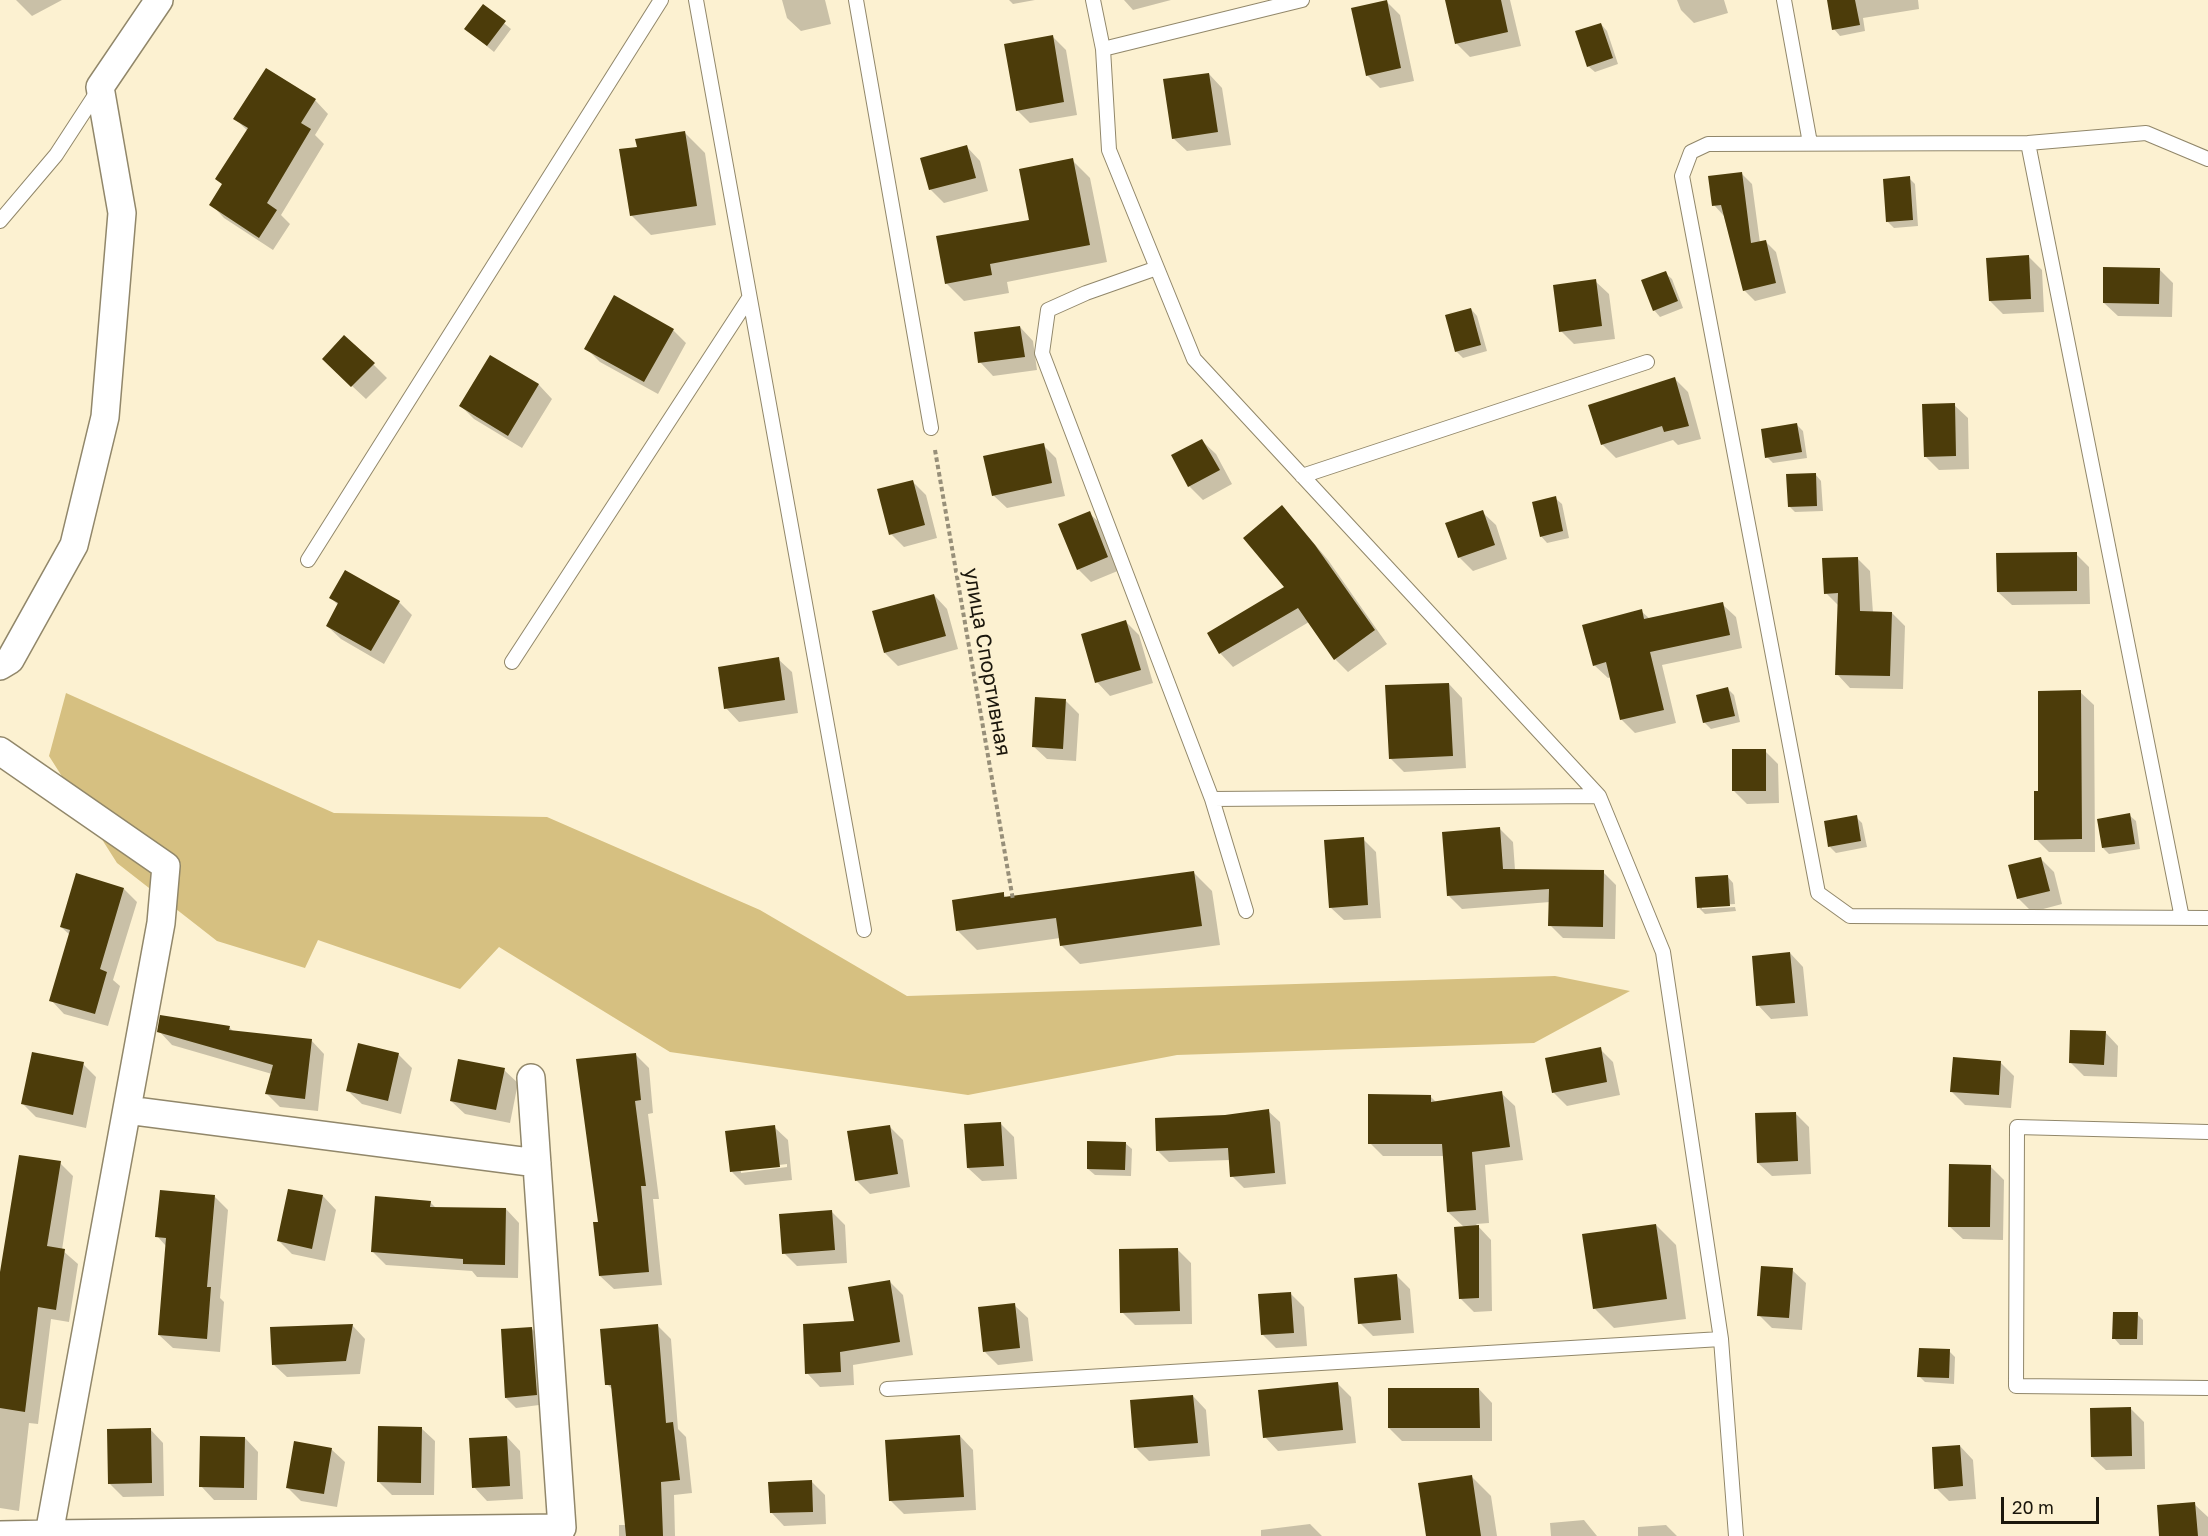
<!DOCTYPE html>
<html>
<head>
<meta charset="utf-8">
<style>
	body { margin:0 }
	#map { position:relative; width:2208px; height:1536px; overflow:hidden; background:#fcf1d1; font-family:"Golos Text",sans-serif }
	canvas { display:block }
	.scale { position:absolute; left:2001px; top:1497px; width:98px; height:27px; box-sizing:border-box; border:3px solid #1b170c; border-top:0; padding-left:8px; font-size:18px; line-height:21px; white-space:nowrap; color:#1b170c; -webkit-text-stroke:4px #fcf1d1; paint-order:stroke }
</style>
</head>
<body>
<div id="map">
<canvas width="2208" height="1536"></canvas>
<div class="scale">20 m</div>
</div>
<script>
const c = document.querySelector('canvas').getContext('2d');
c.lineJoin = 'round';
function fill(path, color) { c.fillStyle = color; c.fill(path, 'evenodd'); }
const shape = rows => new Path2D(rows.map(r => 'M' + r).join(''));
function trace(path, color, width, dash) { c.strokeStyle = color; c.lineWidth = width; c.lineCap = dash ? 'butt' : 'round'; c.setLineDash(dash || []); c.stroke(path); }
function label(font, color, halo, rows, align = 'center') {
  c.font = font + ' "Golos Text",sans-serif'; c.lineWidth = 6; c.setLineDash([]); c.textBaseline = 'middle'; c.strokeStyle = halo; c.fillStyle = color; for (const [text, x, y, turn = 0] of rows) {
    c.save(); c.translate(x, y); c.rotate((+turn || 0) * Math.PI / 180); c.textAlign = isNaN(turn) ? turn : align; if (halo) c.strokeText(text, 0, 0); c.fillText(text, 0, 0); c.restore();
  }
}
const forest = shape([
	[66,693,334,813,547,817,760,910,907,996,1555,976,1630,991,1534,1043,1177,1055,968,1095,670,1052,499,947,460,989,318,940,305,968,217,941,117,863,49,756]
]);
const shadow = shape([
	[16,0,62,0,32,16],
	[782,0,825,0,831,24,801,31,787,18],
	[1009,0,1035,0,1013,4],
	[1124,0,1171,0,1133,10],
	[1446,0,1510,0,1521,46,1470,57,1457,44],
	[1677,0,1724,0,1728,13,1694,23,1681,10],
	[1828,0,1918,0,1919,9,1863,18,1865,31,1840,36,1834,29],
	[1387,2,1400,15,1414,81,1380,88,1367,75],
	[483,6,511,29,494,52,466,29],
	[1601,24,1607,31,1618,64,1595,72,1588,66],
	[1053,37,1066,50,1077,115,1030,123,1017,110],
	[1209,74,1222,88,1231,145,1187,151,1173,138],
	[315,100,328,114,315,135,324,144,281,215,290,224,273,250,224,218,211,204,223,185,248,131,235,119],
	[684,132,705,153,716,225,651,235,631,215,638,148],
	[967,147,980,161,988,191,944,203,930,189],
	[1072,160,1090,178,1107,262,1007,282,1009,293,964,301,946,283,1031,221],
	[1742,174,1752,184,1760,243,1765,241,1776,252,1786,293,1755,301,1744,290,1724,216,1714,205],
	[1909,178,1915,184,1918,226,1894,228,1887,221],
	[2028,256,2042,270,2044,312,2003,314,1990,301],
	[2159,269,2173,283,2172,317,2118,316,2104,303],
	[1665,273,1672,279,1683,308,1660,317,1654,310],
	[1595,281,1609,294,1615,339,1574,344,1561,331],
	[1471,309,1477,316,1487,351,1463,358,1456,351],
	[1020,327,1033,341,1037,370,993,376,980,362],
	[673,330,686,343,658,394,600,362,586,348],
	[491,357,539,385,552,399,522,448,474,419,461,406],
	[373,364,387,378,366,399,337,372],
	[1675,379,1688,392,1701,439,1678,445,1673,440,1616,458,1602,444],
	[1954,405,1968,418,1969,469,1939,470,1925,456],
	[1796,424,1803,431,1807,458,1773,463,1767,457],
	[1202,441,1216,454,1232,484,1203,500,1189,486],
	[1043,445,1056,458,1065,496,1007,508,993,495],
	[1815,474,1821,481,1823,511,1795,512,1789,506],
	[913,482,926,495,937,538,904,547,891,534],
	[1555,498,1562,504,1569,538,1547,543,1541,536],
	[1482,512,1496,525,1507,559,1473,571,1459,557],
	[1089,513,1103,526,1120,570,1091,582,1078,569],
	[1295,521,1328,560,1387,644,1348,672,1335,659,1309,622,1233,667,1220,653,1209,634,1287,588],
	[2076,554,2089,567,2090,604,2012,605,1998,592],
	[1857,558,1870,571,1873,613,1892,613,1905,626,1903,689,1850,688,1837,674,1839,606,1826,593],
	[934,595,947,609,958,649,898,666,885,653],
	[331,598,399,602,412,615,384,664,341,639,327,626,339,606],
	[1722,604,1736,617,1742,648,1662,665,1676,723,1635,733,1621,719,1611,677,1608,678,1594,665,1641,611,1650,619],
	[1126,622,1139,635,1153,683,1110,696,1097,682],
	[778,659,792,672,798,713,739,722,726,708],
	[1449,684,1462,698,1466,768,1404,772,1390,758],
	[1728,689,1734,695,1740,722,1711,729,1704,722],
	[2080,692,2094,705,2095,852,2049,852,2036,839,2040,792],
	[1066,701,1079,714,1076,761,1047,759,1033,746],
	[1765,751,1778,764,1779,803,1747,804,1734,791],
	[2129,815,2136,821,2140,849,2109,854,2103,848],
	[1856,817,1862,823,1867,847,1836,853,1830,847],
	[1500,829,1513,842,1515,870,1603,872,1616,885,1615,939,1563,938,1550,925,1550,902,1462,909,1449,896],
	[1363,839,1376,852,1381,918,1344,920,1330,907],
	[2041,859,2054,872,2062,904,2032,912,2018,898],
	[1193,872,1212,891,1220,945,1080,964,1061,945,1060,938,977,950,958,931,1003,894,1007,898],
	[1727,876,1733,883,1735,904,1702,906,1702,909,1735,907,1736,911,1705,914,1699,908],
	[124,889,137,902,113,980,120,986,108,1026,64,1014,51,1000,70,935,61,927],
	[1790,953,1803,967,1808,1016,1771,1019,1758,1005],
	[229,1027,234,1032,311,1040,324,1054,318,1111,280,1107,267,1094,272,1074,172,1045,159,1031],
	[2105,1032,2118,1046,2117,1077,2084,1076,2070,1062],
	[1600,1049,1613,1062,1620,1095,1567,1106,1553,1092],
	[398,1054,412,1068,401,1114,362,1104,348,1091],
	[636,1055,649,1068,653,1113,648,1114,659,1199,653,1199,662,1285,614,1289,600,1276,600,1223],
	[2000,1062,2014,1076,2011,1108,1965,1105,1952,1092],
	[83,1064,96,1077,86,1128,36,1117,23,1104],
	[504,1070,518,1083,510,1123,465,1114,451,1101],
	[1501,1093,1515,1106,1523,1160,1485,1165,1489,1223,1476,1224,1491,1240,1492,1311,1474,1312,1460,1298,1464,1227,1448,1212,1444,1156,1383,1156,1370,1143,1430,1096,1437,1103],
	[1268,1111,1280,1122,1286,1184,1244,1188,1232,1176,1230,1160,1169,1162,1158,1151,1225,1116],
	[1795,1113,1809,1127,1811,1174,1772,1176,1758,1163],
	[1000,1123,1014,1137,1017,1179,982,1181,968,1168],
	[889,1126,903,1140,910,1187,870,1194,856,1180],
	[774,1127,788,1140,792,1180,745,1185,732,1172],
	[787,1164,787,1167,741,1173,741,1170],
	[1125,1143,1132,1149,1131,1176,1095,1175,1088,1169],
	[60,1163,73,1176,62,1250,78,1264,69,1322,51,1319,38,1424,29,1423,19,1511,0,1508,0,1283],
	[1990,1166,2004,1180,2003,1240,1963,1239,1949,1226],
	[323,1196,336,1210,325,1261,292,1254,279,1241],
	[215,1197,228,1210,220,1298,224,1302,220,1352,173,1348,159,1335,166,1246,157,1236],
	[430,1202,436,1208,506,1209,519,1223,518,1278,477,1277,472,1271,386,1265,372,1251],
	[831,1211,845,1225,847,1263,797,1266,784,1253],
	[1656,1225,1676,1245,1686,1319,1614,1328,1594,1308],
	[1177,1249,1191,1263,1192,1324,1135,1325,1122,1312],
	[1792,1270,1806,1283,1802,1330,1772,1328,1759,1315],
	[1396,1275,1410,1289,1414,1333,1373,1336,1360,1323],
	[890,1282,903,1295,913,1355,853,1365,854,1385,820,1387,807,1373,856,1322],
	[1290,1293,1304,1307,1307,1346,1276,1348,1263,1335],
	[1014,1305,1028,1318,1033,1361,998,1365,985,1352],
	[2137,1314,2143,1320,2143,1345,2120,1345,2114,1338],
	[352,1325,365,1339,360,1374,287,1377,273,1364],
	[657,1325,671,1339,678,1429,686,1437,692,1493,674,1495,675,1536,619,1536,619,1525,627,1525,613,1390,607,1384],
	[532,1329,542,1339,547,1404,516,1408,506,1398],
	[1949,1351,1955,1357,1954,1384,1925,1382,1919,1376],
	[1338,1384,1351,1397,1356,1443,1278,1451,1265,1437],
	[1479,1389,1492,1403,1492,1441,1402,1441,1389,1428],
	[1193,1396,1206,1410,1210,1456,1149,1461,1136,1448],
	[2130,1408,2144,1422,2145,1469,2106,1470,2092,1457],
	[421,1428,435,1441,434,1495,392,1495,378,1481],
	[150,1429,163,1443,164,1496,123,1497,110,1484],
	[960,1436,973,1450,976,1510,904,1514,890,1500],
	[507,1437,520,1451,523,1499,487,1501,474,1487],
	[245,1438,258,1452,257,1500,214,1500,201,1486],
	[1960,1446,1973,1460,1976,1499,1949,1501,1936,1488],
	[331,1449,345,1462,337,1507,301,1501,288,1488],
	[1471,1476,1491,1496,1497,1536,1428,1536],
	[811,1481,825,1495,826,1524,784,1526,771,1512],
	[2194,1504,2208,1517,2208,1536,2161,1536],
	[1584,1520,1597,1536,1551,1536,1550,1523],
	[1310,1524,1322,1536,1261,1536,1261,1530],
	[1666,1525,1677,1536,1638,1536,1638,1527]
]);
const building = shape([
	[1387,0,1401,68,1366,76,1351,8],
	[1445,0,1501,0,1508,32,1455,44],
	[1827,0,1855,0,1860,25,1832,30],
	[483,4,506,21,487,46,464,29],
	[1601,23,1613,58,1587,67,1575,31],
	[1053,35,1064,102,1016,111,1004,44],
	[266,68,316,99,301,123,311,129,267,203,277,210,259,238,209,205,222,184,215,179,248,128,233,119],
	[1209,73,1218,132,1172,139,1163,79],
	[685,131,697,206,630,216,619,149,637,147,635,139],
	[967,145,976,178,929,190,920,158],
	[1073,158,1090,245,990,264,992,275,945,284,936,236,1029,220,1019,169],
	[1742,172,1751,243,1766,240,1776,283,1743,291,1721,205,1712,206,1708,176],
	[1910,176,1913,220,1886,222,1883,179],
	[2029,255,2031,299,1989,301,1986,258],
	[2103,267,2160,268,2159,304,2103,303],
	[1666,271,1678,301,1653,311,1641,280],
	[1596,279,1602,326,1559,332,1553,285],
	[614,295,674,329,644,382,584,349],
	[1471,308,1481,345,1455,352,1445,315],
	[1020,326,1025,357,978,363,974,332],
	[344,335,375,363,351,387,322,359],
	[490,355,539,384,508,436,459,406],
	[1675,377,1689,426,1664,432,1662,426,1601,445,1588,405],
	[1955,403,1956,456,1924,457,1922,404],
	[1797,423,1802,452,1765,458,1761,429],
	[1202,439,1220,470,1188,487,1171,455],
	[1044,443,1052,483,992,496,983,456],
	[1816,473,1817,506,1788,507,1786,474],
	[913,480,925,525,889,535,877,489],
	[1556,496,1563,531,1540,537,1532,502],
	[1282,505,1315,545,1375,630,1334,660,1298,608,1219,654,1207,633,1284,587,1243,538],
	[1483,510,1495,545,1458,558,1445,523],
	[1090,511,1108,557,1077,570,1058,524],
	[2077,552,2077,591,1997,592,1996,553],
	[1858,557,1860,611,1892,612,1890,676,1835,675,1838,593,1824,594,1822,558],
	[345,570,400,601,371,651,326,626,338,603,329,598],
	[934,594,946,636,884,653,872,611],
	[1723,602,1730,635,1650,652,1664,710,1620,720,1606,662,1593,666,1582,625,1642,609,1644,619],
	[1126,620,1141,670,1095,683,1081,634],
	[779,657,785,700,724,709,718,667],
	[1449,683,1453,756,1389,759,1385,685],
	[1728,687,1735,716,1703,723,1696,695],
	[2081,690,2082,839,2034,840,2034,791,2038,791,2038,691],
	[1035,697,1066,699,1063,749,1032,747],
	[1732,749,1766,749,1766,791,1732,791],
	[2130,813,2135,844,2102,848,2097,819],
	[1857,815,1861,841,1828,847,1824,821],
	[1500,827,1503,869,1604,870,1603,927,1548,926,1549,889,1447,896,1442,832],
	[1364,837,1368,905,1329,908,1324,840],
	[2041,857,2050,891,2017,899,2008,865],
	[1194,871,1202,926,1060,946,1056,918,956,931,952,900,1004,892,1004,897],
	[76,873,124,888,100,969,107,972,95,1014,49,1001,70,930,60,927],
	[1728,875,1730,906,1697,908,1695,877],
	[1790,952,1795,1003,1756,1006,1752,956],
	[160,1015,230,1026,229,1030,312,1039,305,1099,265,1094,273,1065,157,1032],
	[2070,1030,2106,1031,2104,1065,2069,1063],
	[358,1043,399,1053,388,1101,346,1091],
	[1601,1047,1607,1082,1552,1093,1545,1058],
	[32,1052,84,1062,73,1115,21,1104],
	[636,1053,641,1100,635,1101,646,1186,641,1186,649,1272,599,1276,593,1222,598,1222,576,1059],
	[1953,1057,2001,1061,1999,1095,1950,1092],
	[458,1059,505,1068,496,1110,450,1101],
	[1502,1091,1510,1147,1472,1152,1476,1210,1447,1212,1442,1144,1368,1144,1368,1094,1431,1095,1431,1102],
	[1269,1109,1275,1173,1230,1177,1228,1148,1156,1151,1155,1118,1225,1115],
	[1796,1112,1798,1161,1757,1163,1755,1113],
	[1001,1122,1004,1166,967,1168,964,1124],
	[775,1125,780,1167,730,1172,725,1131],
	[890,1125,898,1174,855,1181,847,1131],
	[1087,1141,1126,1142,1125,1170,1087,1169],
	[19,1155,61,1161,47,1246,65,1249,56,1310,38,1307,25,1412,0,1408,0,1272],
	[1949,1164,1991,1165,1990,1227,1948,1227],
	[288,1189,323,1195,312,1249,277,1241],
	[160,1190,215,1195,207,1287,211,1287,207,1339,158,1335,166,1238,155,1237],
	[375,1196,431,1201,430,1207,506,1208,505,1265,463,1264,463,1259,371,1252],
	[832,1210,835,1250,782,1254,779,1214],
	[1656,1224,1667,1299,1593,1309,1582,1234],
	[1479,1225,1479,1298,1459,1299,1454,1227],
	[1178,1248,1180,1311,1120,1313,1119,1249],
	[1761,1266,1793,1268,1789,1318,1757,1316],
	[1397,1274,1401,1320,1358,1324,1354,1278],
	[890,1280,900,1342,840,1352,841,1372,805,1374,803,1324,854,1321,848,1287],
	[1291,1292,1294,1333,1261,1335,1258,1294],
	[1015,1303,1020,1348,983,1352,978,1307],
	[2113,1312,2138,1312,2137,1339,2112,1339],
	[353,1324,346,1361,272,1365,270,1327],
	[658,1324,666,1423,673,1422,680,1480,661,1482,663,1536,626,1536,611,1385,605,1385,600,1329],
	[532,1327,537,1395,505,1398,501,1329],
	[1919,1348,1950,1349,1949,1378,1917,1377],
	[1338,1382,1343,1430,1263,1438,1258,1390],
	[1388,1388,1479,1388,1480,1428,1388,1428],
	[1193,1395,1198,1443,1134,1448,1130,1400],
	[2131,1407,2132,1456,2091,1457,2090,1408],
	[378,1426,422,1427,421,1483,377,1482],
	[151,1428,152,1483,108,1484,107,1429],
	[960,1435,964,1497,889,1501,885,1440],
	[200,1436,245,1437,244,1488,199,1487],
	[507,1436,510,1486,472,1488,469,1438],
	[294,1441,332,1448,324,1494,286,1488],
	[1960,1445,1963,1486,1934,1489,1932,1447],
	[1472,1475,1481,1536,1426,1536,1418,1483],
	[812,1480,813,1512,770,1513,768,1482],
	[2195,1502,2198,1536,2159,1536,2157,1505]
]);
const path = shape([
	[935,450,1013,900]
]);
const service = shape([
	[696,0,864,930],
	[856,0,931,428],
	[1093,0,1103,49,1109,150,1194,359,1599,796,1663,952,1721,1339,1736,1536],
	[1784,0,1810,143],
	[1103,49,1302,0],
	[2028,143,2182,918],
	[2208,159,2146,133,2028,143,1708,144,1691,152,1682,176,1818,893,1850,916,2208,918],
	[0,221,56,155,99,89],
	[1157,268,1086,293,1048,310,1042,353,1212,799],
	[1302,476,1647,362],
	[308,560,661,0],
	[512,662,749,298],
	[1246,911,1212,799,1599,796],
	[2208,1132,2017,1127,2016,1386,2208,1388],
	[887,1389,1721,1339]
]);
const minor = shape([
	[0,666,10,660,74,545,105,417,122,213,100,87,159,0],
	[0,751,166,866,161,923,49,1534,562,1528,531,1078],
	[127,1110,537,1163],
	[0,1535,49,1534]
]);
const streetNames = [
	["улица Спортивная",987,662,80]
];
fill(forest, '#d6c081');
fill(shadow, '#0003');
fill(building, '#4c3c0a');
trace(service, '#91876a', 16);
trace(minor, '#91876a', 30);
trace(path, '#978f79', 4, [4.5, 3]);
trace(service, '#fff', 14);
trace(minor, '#fff', 27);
label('21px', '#1b170c', '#fcf1d1', streetNames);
</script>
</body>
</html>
